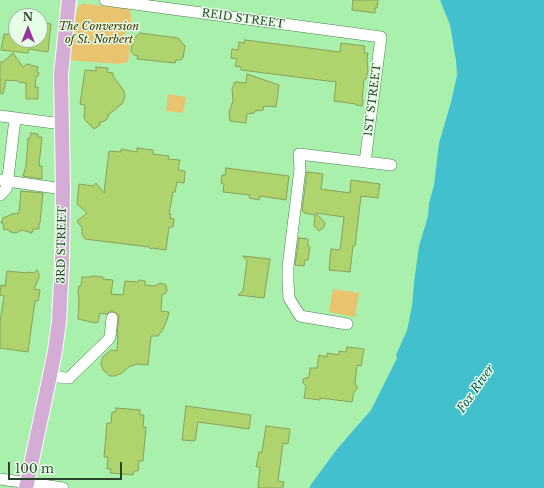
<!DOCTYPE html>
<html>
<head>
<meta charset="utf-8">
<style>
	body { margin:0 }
	#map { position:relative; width:544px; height:488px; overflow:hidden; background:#bcfcbd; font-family:"Libre Baskerville",serif }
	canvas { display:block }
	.north { position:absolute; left:8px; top:8px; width:40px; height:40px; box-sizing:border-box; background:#e5fee5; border:1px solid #9ab49b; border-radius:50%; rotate:0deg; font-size:11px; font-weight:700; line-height:16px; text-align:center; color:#2a442b }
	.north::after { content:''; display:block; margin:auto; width:14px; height:18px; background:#96359c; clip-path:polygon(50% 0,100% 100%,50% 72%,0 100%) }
	.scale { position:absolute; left:8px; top:462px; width:114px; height:18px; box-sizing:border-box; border:2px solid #2a442b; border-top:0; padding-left:5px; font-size:12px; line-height:14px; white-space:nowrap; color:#2a442b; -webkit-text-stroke:3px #e5fee5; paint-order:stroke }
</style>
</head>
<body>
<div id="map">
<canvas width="544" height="488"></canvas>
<div class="north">N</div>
<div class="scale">100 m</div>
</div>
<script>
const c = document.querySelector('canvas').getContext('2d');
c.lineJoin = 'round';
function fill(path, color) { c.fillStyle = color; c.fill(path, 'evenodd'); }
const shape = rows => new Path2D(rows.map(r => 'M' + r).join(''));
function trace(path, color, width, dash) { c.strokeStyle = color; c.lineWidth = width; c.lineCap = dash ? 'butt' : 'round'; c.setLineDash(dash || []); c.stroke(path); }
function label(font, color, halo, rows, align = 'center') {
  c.font = font + ' "Libre Baskerville",serif'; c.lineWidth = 3; c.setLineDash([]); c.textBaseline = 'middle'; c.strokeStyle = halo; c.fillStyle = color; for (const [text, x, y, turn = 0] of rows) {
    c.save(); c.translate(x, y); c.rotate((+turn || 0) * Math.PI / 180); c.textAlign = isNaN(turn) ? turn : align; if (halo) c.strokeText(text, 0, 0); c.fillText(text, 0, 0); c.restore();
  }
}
const built = shape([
	[0,0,69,0,67,61,78,0,440,0,450,25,456,61,457,75,451,102,439,143,434,185,429,203,428,216,419,246,414,282,412,306,407,330,396,355,397,358,371,410,337,449,312,483,309,488,0,488],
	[16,16,40,16,40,40,16,40]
]);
const green = shape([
	[82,4,87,4,130,9,131,18,131,28,125,32,124,38,131,39,128,62,119,64,69,60,77,10,78,7],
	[168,94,186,97,183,113,166,111],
	[333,289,359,293,355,317,329,312]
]);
const water = shape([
	[440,0,544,0,544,488,309,488,312,483,337,449,371,410,397,358,396,355,407,330,412,306,414,282,419,246,428,216,429,203,434,185,439,143,451,102,457,75,456,61,450,25]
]);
const building = shape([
	[353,0,378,0,377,8,375,8,375,13,352,10,353,0],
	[40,22,51,24,48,52,29,49,28,53,1,50,4,34,16,35,16,40,40,40,40,22],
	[140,33,178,38,185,46,183,58,180,60,176,60,175,63,137,59,138,56,134,55,131,51,133,39,140,33],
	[245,40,340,52,341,43,365,46,364,53,368,53,367,59,368,71,366,79,364,79,362,100,363,100,362,106,356,105,356,104,334,101,336,82,241,70,241,67,235,66,237,59,231,58,232,49,238,50,239,42,244,43,245,40],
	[13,53,23,67,27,64,38,67,37,72,39,73,38,76,36,77,35,87,38,87,38,99,26,99,26,83,19,82,18,81,13,80,12,81,6,80,3,94,0,93,0,62,3,62,13,53],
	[96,67,108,68,107,72,113,73,113,76,124,91,125,97,122,104,108,115,108,118,105,121,100,122,100,125,94,129,85,120,84,116,85,105,80,104,85,70,96,71,96,67],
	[247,74,279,85,276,107,264,106,263,110,255,111,254,113,247,114,246,123,230,121,229,112,233,101,232,89,235,82,246,83,247,74],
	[31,133,38,134,38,137,42,137,39,166,42,166,42,179,23,176,26,166,28,138,30,138,31,133],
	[137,148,153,150,153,154,169,156,168,159,180,160,178,170,185,171,184,183,177,182,175,192,173,192,169,214,171,214,170,218,174,219,173,227,169,227,166,250,152,248,151,249,149,247,85,239,82,234,82,228,77,221,87,213,77,204,79,184,93,186,96,183,104,193,109,151,121,152,121,149,137,152,137,148],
	[226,168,289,176,286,200,260,196,259,200,249,198,250,195,223,192,224,184,221,183,222,175,225,175,226,168],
	[307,172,323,174,321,189,350,193,351,180,380,184,378,198,361,196,355,246,353,246,350,272,329,270,331,249,340,250,344,217,316,213,325,223,324,227,319,231,314,226,315,215,304,213,304,211,302,211,307,172],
	[21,191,43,193,40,223,39,223,39,229,33,229,32,233,22,230,16,233,11,232,6,229,4,230,3,223,1,223,3,218,12,214,19,213,21,191],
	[299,238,308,239,308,246,310,247,308,260,305,260,304,266,295,265,299,238],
	[243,256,270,259,264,298,238,295,243,291,247,261,243,256],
	[37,270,39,274,39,278,34,289,40,290,39,296,38,301,35,301,28,352,0,348,0,322,4,296,0,295,0,292,1,285,5,286,7,271,28,273,28,272,34,273,37,270],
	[94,276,103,277,103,279,113,280,111,294,123,295,125,281,138,282,139,280,145,281,145,285,155,286,158,284,161,283,166,285,167,291,166,293,162,295,161,311,169,312,167,320,163,329,158,336,151,336,148,365,137,364,129,367,122,373,115,376,110,376,104,371,101,365,101,362,103,357,111,350,117,351,118,336,117,336,119,315,112,311,110,311,107,314,100,313,98,322,95,323,78,319,79,302,78,290,79,286,81,286,82,277,88,277,94,276],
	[347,347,364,349,361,366,357,365,355,384,357,386,357,389,354,392,352,402,320,398,320,400,304,398,306,386,303,383,303,379,309,377,310,368,317,368,319,355,327,357,327,353,339,355,339,351,346,352,347,347],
	[186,406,251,415,249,429,198,422,195,441,182,440,186,406],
	[116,408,140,410,140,415,144,415,143,427,146,427,143,461,139,461,138,471,134,471,133,475,110,473,111,469,107,469,108,457,104,457,107,423,111,423,112,412,116,412,116,408],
	[266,426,290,429,288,444,283,443,278,481,284,482,283,488,258,488,260,467,256,467,259,452,262,452,266,426]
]);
const minor = shape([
	[105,0,381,37,365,162],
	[0,116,62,124],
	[0,180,63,189],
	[0,195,6,189,7,186,15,119],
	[347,324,300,316,289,298,288,282,288,267,300,169,299,154,391,165],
	[50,375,64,378,69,378,108,340,110,337,112,318],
	[0,479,63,488]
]);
const major = shape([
	[26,488,49,380,55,351,59,321,62,262,63,189,61,74,69,0]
]);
const streetNames = [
	["REID STREET",243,19,8],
	["1ST STREET",373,100,-83],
	["3RD STREET",62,245,-89]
];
const parkNames = [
	["The Conversion",99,27],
	["of St. Norbert",99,40]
];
const waterNames = [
	["Fox River",476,389,-55]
];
fill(built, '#aaf0ad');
fill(green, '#e9c36f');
fill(water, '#43c0cd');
fill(building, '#afd36d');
trace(building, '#88a258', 1);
trace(minor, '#46824a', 12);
trace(major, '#fff', 16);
trace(minor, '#fff', 11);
trace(major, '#d4acd6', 14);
label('11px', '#2a442b', '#e5fee5', streetNames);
label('italic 11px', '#433000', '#e5fee5', parkNames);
label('italic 12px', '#0b545c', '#e5fee5', waterNames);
</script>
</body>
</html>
